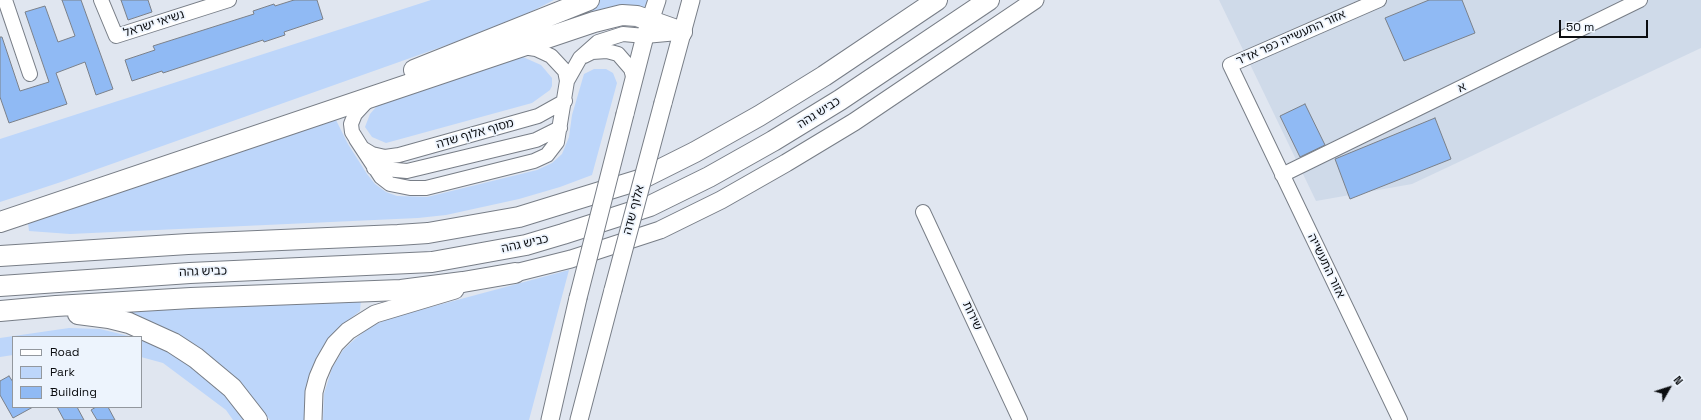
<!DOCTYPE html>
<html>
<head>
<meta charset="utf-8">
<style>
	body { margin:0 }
	#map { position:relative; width:1701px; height:420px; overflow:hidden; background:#e0e6f0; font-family:"Space Grotesk",sans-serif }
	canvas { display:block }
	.legend { position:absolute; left:12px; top:336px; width:130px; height:72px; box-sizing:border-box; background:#edf4fd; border:1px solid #93989e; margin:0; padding:5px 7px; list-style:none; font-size:12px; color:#0b0d10 }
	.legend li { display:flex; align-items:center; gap:8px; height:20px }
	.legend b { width:20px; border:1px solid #93989e }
	.north { position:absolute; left:1649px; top:368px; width:40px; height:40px; -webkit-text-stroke:3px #edf4fd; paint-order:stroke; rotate:51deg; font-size:11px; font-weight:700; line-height:16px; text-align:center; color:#0b0d10 }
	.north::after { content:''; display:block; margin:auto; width:14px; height:18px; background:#0b0d10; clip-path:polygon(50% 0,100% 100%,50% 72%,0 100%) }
	.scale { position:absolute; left:1559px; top:20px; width:89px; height:18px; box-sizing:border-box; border:2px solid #0b0d10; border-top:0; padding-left:5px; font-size:12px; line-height:14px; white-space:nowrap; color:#0b0d10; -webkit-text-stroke:3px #edf4fd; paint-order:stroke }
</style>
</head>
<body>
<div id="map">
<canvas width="1701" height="420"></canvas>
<ul class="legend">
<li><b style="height:5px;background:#fff"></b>Road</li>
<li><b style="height:11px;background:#bdd6fa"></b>Park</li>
<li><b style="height:11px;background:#90baf4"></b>Building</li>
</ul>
<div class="north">N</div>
<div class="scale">50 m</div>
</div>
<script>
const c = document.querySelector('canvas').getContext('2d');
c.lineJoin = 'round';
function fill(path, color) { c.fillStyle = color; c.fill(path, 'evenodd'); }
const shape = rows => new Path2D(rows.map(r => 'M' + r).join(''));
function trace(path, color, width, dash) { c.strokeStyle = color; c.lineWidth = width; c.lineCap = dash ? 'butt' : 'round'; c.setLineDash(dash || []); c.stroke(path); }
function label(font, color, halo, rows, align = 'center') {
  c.font = font + ' "Space Grotesk","Noto Sans Hebrew",sans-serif'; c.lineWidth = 3.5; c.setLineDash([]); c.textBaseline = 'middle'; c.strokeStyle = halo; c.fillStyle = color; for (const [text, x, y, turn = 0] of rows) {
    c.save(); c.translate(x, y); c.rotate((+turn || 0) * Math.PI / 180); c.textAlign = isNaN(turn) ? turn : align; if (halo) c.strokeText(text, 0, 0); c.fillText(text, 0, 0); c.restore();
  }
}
const built = shape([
	[1219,0,1701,0,1701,48,1412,184,1316,201]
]);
const green = shape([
	[431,0,554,0,509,23,58,183,0,202,0,139],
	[600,0,650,0,647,10,579,21,575,12],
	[523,57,541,65,552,78,552,86,550,90,532,103,386,143,372,137,365,127,370,114,377,106,385,102,510,59],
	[594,69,606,69,613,73,617,83,592,175,560,187,519,199,446,215,418,218,70,234,29,231,28,223,336,120,348,144,367,174,375,184,386,192,397,196,427,197,537,170,552,163,562,154,569,137,572,115,584,74],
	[569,270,529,420,323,420,324,394,332,368,343,350,355,339,370,327,390,318],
	[361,299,360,311,342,325,328,339,316,359,305,391,304,420,270,420,237,381,124,315,122,308],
	[69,328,100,329,133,337,13,337,13,355,0,357,0,338],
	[141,340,181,357,203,374,251,420,233,420,226,410,163,363,141,357]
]);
const building = shape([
	[62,0,81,0,113,89,96,95,85,62,56,73,67,104,9,123,0,97,0,37,2,37,20,91,49,82,25,12,45,6,58,42,75,36,62,0],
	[121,0,148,0,152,12,128,20,121,0],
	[294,0,317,0,323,19,284,32,285,35,264,42,263,40,163,73,162,71,132,81,125,60,155,50,153,46,254,14,253,11,274,4,275,6,294,0],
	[1429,0,1462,0,1475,33,1404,61,1385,18,1429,0],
	[1305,104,1325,145,1300,157,1280,116,1305,104],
	[1435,118,1451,159,1350,199,1335,159,1435,118],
	[9,376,13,382,13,407,33,407,13,418,0,395,0,381,9,376],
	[57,407,77,407,84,420,64,420,57,407],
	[96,407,108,407,115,420,97,420,91,410,96,407]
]);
const minor = shape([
	[5,0,30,74],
	[101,0,116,36,229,0],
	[1379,0,1230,65,1400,420],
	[584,56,592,52,607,51,618,54,631,69,634,80],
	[567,81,580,58,598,42,623,34,645,36,678,33],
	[368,100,355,114,351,124,352,132,362,148,372,154,385,157,399,155,538,116,565,101],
	[356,139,381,177,390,184,410,188,426,188,534,161,547,155,557,142,567,81,565,71,551,56,536,49,523,47],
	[374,168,407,171,536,140,560,128],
	[1282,175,1640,0],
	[923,212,1020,420]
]);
const major = shape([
	[663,103,691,0],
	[625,114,645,36,657,0],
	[503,276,571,259,660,230,721,200,786,163,854,122,1035,0],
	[313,420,314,392,318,377,324,363,335,344,348,331,375,314,455,290],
	[550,420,578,298],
	[579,420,613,290]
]);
const highway = shape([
	[414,70,589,0],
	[0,222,594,22,622,15,637,16,682,32],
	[0,256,188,244,398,235,428,233,519,217,639,180,695,152,759,116,824,76,937,0],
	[0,286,190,273,432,262,526,245,563,234,650,206,709,177,773,141,840,100,989,0],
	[0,311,56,306,191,298,401,290,463,282,515,273],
	[78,314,109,318,129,323,173,343,196,358,232,388,257,420]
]);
const majorBridge = shape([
	[613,290,663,103],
	[578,298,625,114]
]);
const streetNames = [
	["נשיאי ישראל",154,24,-18],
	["אזור התעשייה כפר אז\"ר",1291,38,-24],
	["א",1462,88,-26],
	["כביש גהה",819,113,-32],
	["מסוף אלוף שדה",475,134,-16],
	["אלוף שדה",634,210,-75],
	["כביש גהה",525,244,-13],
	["אזור התעשייה",1326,266,64],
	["כביש גהה",203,272,-2],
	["שירות",972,316,65]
];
fill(built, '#cfdae9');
fill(green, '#bdd6fa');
fill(building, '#90baf4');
trace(building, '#7b818a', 1);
trace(minor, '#787e87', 16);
trace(major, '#787e87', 19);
trace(highway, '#787e87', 22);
trace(minor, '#fff', 14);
trace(major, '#fff', 17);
trace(highway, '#fff', 20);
trace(majorBridge, '#787e87', 19, []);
trace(majorBridge, '#fff', 17);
label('12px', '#0b0d10', '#edf4fd', streetNames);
</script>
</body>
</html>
